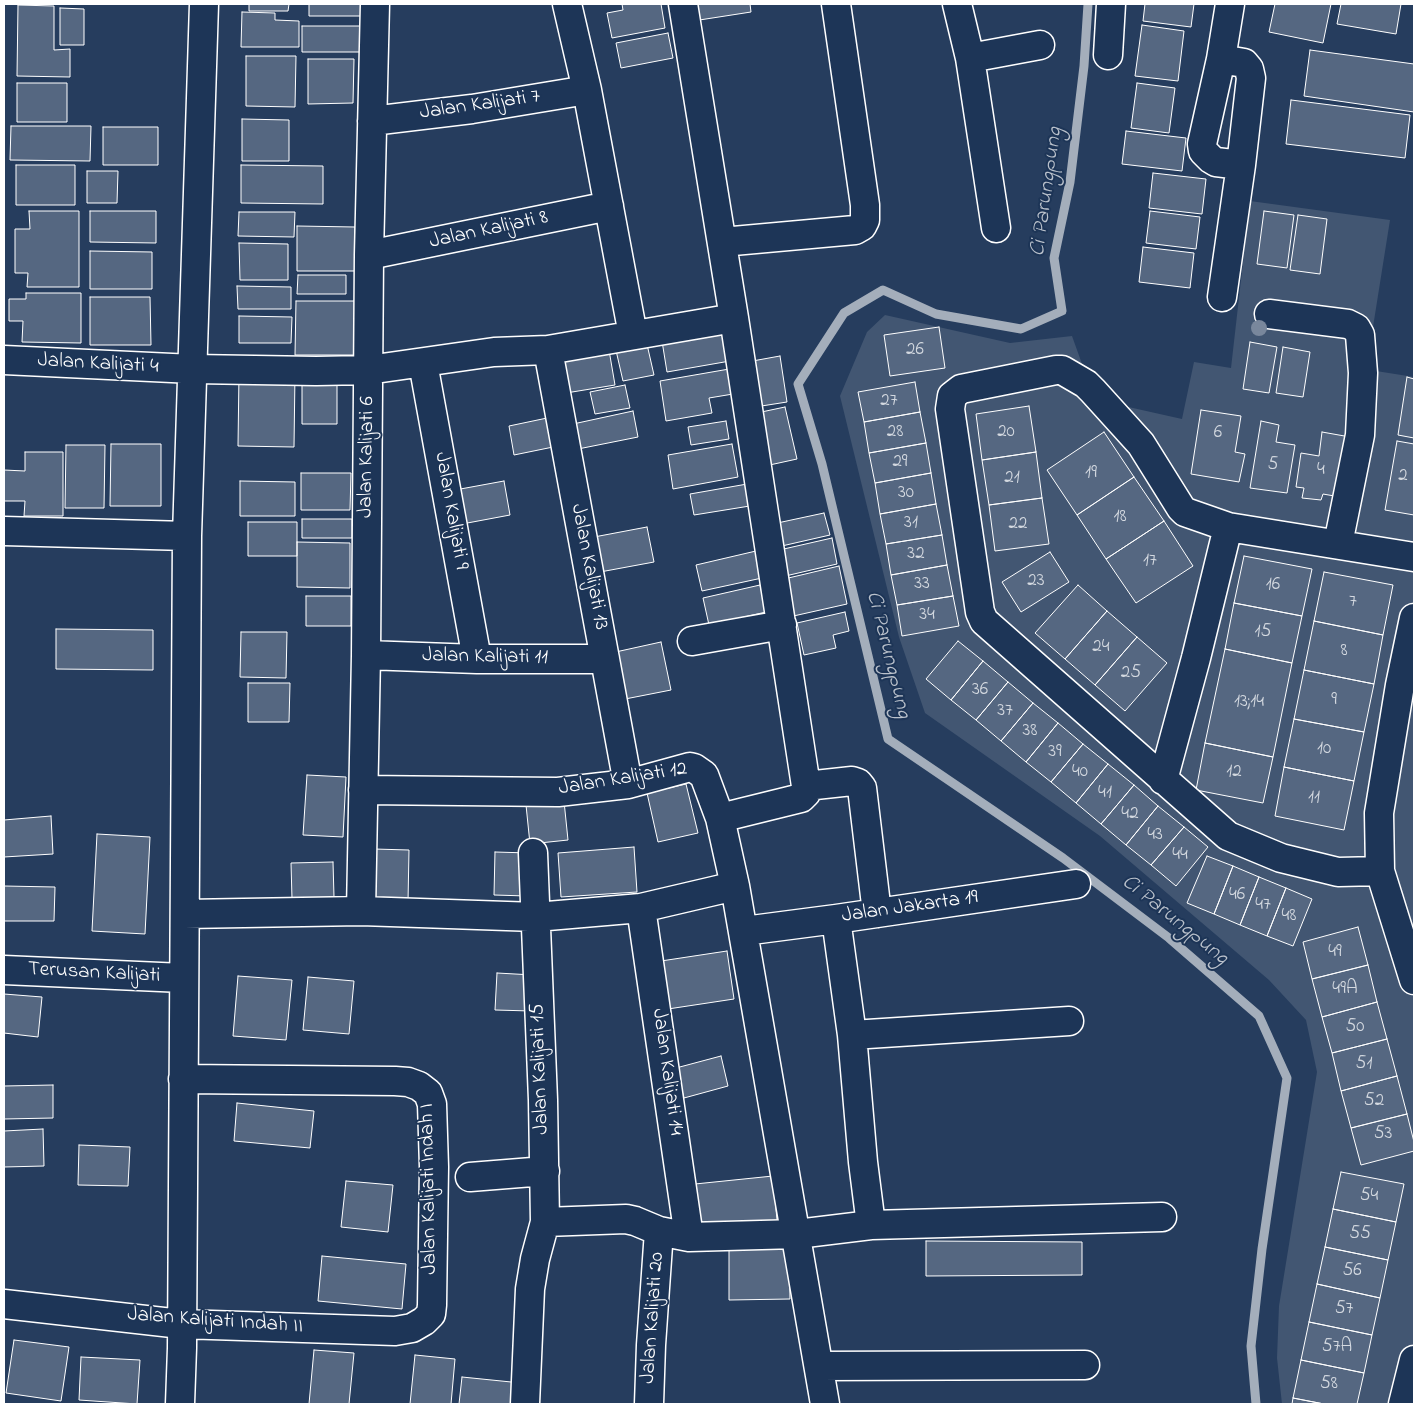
<!DOCTYPE html>
<html>
<head>
<meta charset="utf-8">
<style>
	body { margin:0 }
	#map { position:relative; width:1418px; height:1408px; overflow:hidden; background:#263d5e; font-family:"Indie Flower",sans-serif }
	canvas { display:block }
	.frame { position:absolute; inset:0; border:5px solid #fff; pointer-events:none }
</style>
</head>
<body>
<div id="map">
<canvas width="1418" height="1408"></canvas>
<div class="frame"></div>
</div>
<script>
const c = document.querySelector('canvas').getContext('2d');
c.lineJoin = 'round';
function fill(path, color) { c.fillStyle = color; c.fill(path, 'evenodd'); }
const shape = rows => new Path2D(rows.map(r => 'M' + r).join(''));
function trace(path, color, width, dash) { c.strokeStyle = color; c.lineWidth = width; c.lineCap = dash ? 'butt' : 'round'; c.setLineDash(dash || []); c.stroke(path); }
function label(font, color, halo, rows, align = 'center') {
  c.font = font + ' "Indie Flower",sans-serif'; c.lineWidth = 4; c.setLineDash([]); c.textBaseline = 'middle'; c.strokeStyle = halo; c.fillStyle = color; for (const [text, x, y, turn = 0] of rows) {
    c.save(); c.translate(x, y); c.rotate((+turn || 0) * Math.PI / 180); c.textAlign = isNaN(turn) ? turn : align; if (halo) c.strokeText(text, 0, 0); c.fillText(text, 0, 0); c.restore();
  }
}
const green = shape([
	[1250,201,1390,220,1373,327,1376,371,1414,377,1414,1404,1282,1404,1277,1358,1279,1306,1317,1072,1306,1020,1269,980,1100,836,925,713,899,637,840,396,867,332,885,315,1010,343,1072,336,1086,375,1124,406,1182,419,1194,362,1231,368]
]);
const stream = shape([
	[1088,4,1084,66,1070,182,1054,258,1062,311,1021,329,936,314,883,290,844,313,798,384,822,464,888,739,1063,858,1169,938,1259,1016,1287,1078,1262,1249,1251,1346,1256,1404]
]);
const building = shape([
	[249,4,289,4,288,11,249,11,249,4],
	[309,4,362,4,362,16,309,16,309,4],
	[622,4,661,4,665,28,612,38,607,13,623,10,622,4],
	[690,4,750,4,751,12,693,21,690,4],
	[1145,4,1194,4,1191,27,1143,21,1145,4],
	[1275,4,1331,4,1323,43,1269,32,1275,4],
	[1341,4,1401,4,1396,34,1337,24,1341,4],
	[18,5,54,6,54,50,70,49,70,77,17,76,18,5],
	[60,8,84,9,84,45,60,45,60,8],
	[242,12,275,13,275,20,299,21,299,47,241,47,242,12],
	[1142,25,1184,31,1178,81,1135,76,1142,25],
	[302,26,368,26,368,52,302,52,302,26],
	[668,33,673,58,621,68,616,43,668,33],
	[1310,50,1414,64,1414,112,1304,96,1310,50],
	[246,56,296,56,295,107,246,106,246,56],
	[308,59,354,59,353,103,308,104,308,59],
	[17,83,67,83,67,122,17,122,17,83],
	[1137,83,1175,88,1169,133,1131,128,1137,83],
	[1291,100,1410,115,1405,158,1286,144,1291,100],
	[242,119,289,120,289,161,242,161,242,119],
	[11,126,91,126,90,161,10,160,11,126],
	[103,127,158,127,158,165,103,165,103,127],
	[1126,131,1186,138,1182,171,1122,164,1126,131],
	[16,165,75,165,75,205,16,205,16,165],
	[241,165,323,166,323,204,241,203,241,165],
	[87,171,118,171,117,203,87,203,87,171],
	[1153,173,1206,179,1202,214,1149,208,1153,173],
	[29,211,79,211,79,287,27,287,28,273,15,273,15,229,30,229,29,211],
	[90,211,156,211,156,243,90,242,90,211],
	[1150,211,1200,217,1196,249,1146,243,1150,211],
	[1264,211,1294,215,1287,268,1257,264,1264,211],
	[239,212,295,212,294,237,238,236,239,212],
	[1298,215,1327,219,1320,274,1290,270,1298,215],
	[297,226,355,227,355,271,297,271,297,226],
	[239,243,288,244,288,280,240,280,239,243],
	[1143,247,1194,253,1190,288,1139,282,1143,247],
	[90,251,152,252,152,289,90,289,90,251],
	[298,275,346,275,346,294,297,294,298,275],
	[237,286,291,287,291,309,238,309,237,286],
	[26,293,81,293,81,343,22,342,23,321,9,321,9,299,26,299,26,293],
	[90,297,150,297,151,345,90,345,90,297],
	[296,301,361,301,361,355,295,355,296,301],
	[239,316,292,317,291,343,239,343,239,316],
	[939,327,945,368,890,376,884,335,939,327],
	[725,330,730,361,667,372,662,341,725,330],
	[646,340,654,375,623,381,615,346,646,340],
	[1250,342,1277,347,1269,393,1243,389,1250,342],
	[1283,347,1310,352,1303,397,1276,393,1283,347],
	[609,350,615,385,566,393,560,358,609,350],
	[780,356,787,402,755,407,747,362,780,356],
	[735,368,739,393,709,398,712,413,666,421,660,381,735,368],
	[239,373,295,373,294,447,238,446,239,373],
	[1407,377,1414,379,1414,438,1398,435,1407,377],
	[302,381,337,382,337,424,302,424,302,381],
	[915,382,920,412,864,422,858,392,915,382],
	[625,385,630,408,595,414,590,392,625,385],
	[1029,406,1036,452,982,460,976,414,1029,406],
	[785,407,797,459,765,466,752,414,785,407],
	[1201,410,1241,416,1235,452,1245,454,1239,482,1191,474,1201,410],
	[633,411,638,437,578,449,573,424,633,411],
	[920,412,926,443,869,453,864,422,920,412],
	[552,417,558,446,514,455,509,426,552,417],
	[726,421,729,439,691,445,688,427,726,421],
	[1261,421,1279,425,1276,442,1295,445,1287,493,1250,488,1261,421],
	[1104,432,1134,477,1077,515,1047,470,1104,432],
	[1322,432,1350,437,1340,497,1323,494,1321,500,1302,498,1304,488,1296,487,1301,453,1319,456,1322,432],
	[1397,441,1414,444,1414,515,1385,510,1397,441],
	[926,443,931,473,875,483,869,453,926,443],
	[111,444,161,444,161,506,110,506,111,444],
	[732,444,738,477,673,489,668,455,732,444],
	[66,445,105,445,104,508,65,508,66,445],
	[25,452,63,452,63,516,24,516,25,501,4,501,4,470,25,471,25,452],
	[1036,452,1042,498,989,505,982,460,1036,452],
	[301,473,351,473,350,510,301,510,301,473],
	[931,473,936,504,880,514,875,483,931,473],
	[1134,477,1164,521,1106,559,1077,515,1134,477],
	[240,481,295,482,295,516,240,516,240,481],
	[504,481,510,515,462,524,455,490,504,481],
	[753,483,756,505,694,515,690,494,753,483],
	[1042,498,1049,544,995,551,989,505,1042,498],
	[936,504,942,535,886,544,880,514,936,504],
	[824,513,830,535,773,548,768,525,824,513],
	[302,519,352,519,352,538,302,538,302,519],
	[1164,521,1193,566,1136,603,1106,559,1164,521],
	[248,522,297,522,297,556,248,556,248,522],
	[647,527,654,562,600,572,594,537,647,527],
	[942,535,947,565,891,575,886,544,942,535],
	[832,538,837,564,781,577,775,551,832,538],
	[297,542,350,543,350,588,297,587,297,542],
	[756,551,762,578,702,591,696,565,756,551],
	[1050,552,1069,582,1021,612,1002,582,1050,552],
	[1244,556,1312,569,1302,616,1234,603,1244,556],
	[947,565,953,596,897,605,891,575,947,565],
	[839,566,847,604,789,617,780,580,839,566],
	[1324,572,1393,585,1383,635,1314,621,1324,572],
	[760,585,766,612,709,625,703,598,760,585],
	[1078,585,1107,611,1065,659,1035,633,1078,585],
	[306,596,351,596,351,626,306,626,306,596],
	[953,596,959,626,902,636,897,605,953,596],
	[1234,603,1302,616,1292,663,1225,649,1234,603],
	[1107,611,1137,637,1095,685,1065,659,1107,611],
	[845,612,849,631,833,635,836,648,804,655,797,623,845,612],
	[1314,621,1383,635,1374,684,1304,670,1314,621],
	[56,629,153,630,153,670,56,669,56,629],
	[241,632,287,632,286,678,240,677,241,632],
	[1137,637,1167,663,1125,711,1095,685,1137,637],
	[958,641,983,661,951,700,926,679,958,641],
	[661,642,671,690,620,700,611,653,661,642],
	[1225,649,1292,663,1273,757,1205,743,1225,649],
	[983,661,1008,682,976,720,951,700,983,661],
	[1304,670,1374,684,1364,732,1294,719,1304,670],
	[1008,682,1033,703,1001,741,976,720,1008,682],
	[248,683,290,683,289,722,248,722,248,683],
	[1033,703,1058,723,1026,762,1001,741,1033,703],
	[1294,719,1364,732,1354,781,1284,767,1294,719],
	[1058,723,1083,744,1051,782,1026,762,1058,723],
	[1205,743,1273,757,1263,803,1196,790,1205,743],
	[1083,744,1108,764,1076,803,1051,782,1083,744],
	[1108,764,1134,785,1101,824,1076,803,1108,764],
	[1284,767,1354,781,1344,830,1275,816,1284,767],
	[307,775,346,777,343,837,303,835,307,775],
	[686,784,698,833,658,842,647,793,686,784],
	[1134,785,1158,806,1126,845,1101,824,1134,785],
	[564,801,568,840,530,844,526,805,564,801],
	[1158,806,1184,827,1151,865,1126,845,1158,806],
	[51,816,53,854,4,857,4,820,51,816],
	[1184,827,1208,847,1176,886,1151,865,1184,827],
	[97,834,150,837,145,934,92,931,97,834],
	[634,847,637,892,561,897,558,853,634,847],
	[374,849,409,850,408,902,374,901,374,849],
	[495,852,529,853,527,896,494,895,495,852],
	[1207,856,1233,866,1214,914,1187,903,1207,856],
	[333,862,334,897,292,899,291,863,333,862],
	[1233,866,1259,877,1240,925,1214,914,1233,866],
	[1259,877,1286,888,1267,936,1240,925,1259,877],
	[4,886,55,887,54,921,4,921,4,886],
	[1286,888,1312,899,1293,946,1267,936,1286,888],
	[1358,927,1368,965,1312,979,1303,942,1358,927],
	[727,951,734,999,668,1009,661,961,727,951],
	[1368,965,1377,1002,1322,1017,1312,979,1368,965],
	[497,973,533,975,531,1011,495,1010,497,973],
	[238,976,292,980,286,1040,233,1036,238,976],
	[308,977,354,981,349,1034,303,1030,308,977],
	[4,994,42,997,38,1037,4,1033,4,994],
	[1377,1002,1387,1039,1332,1053,1322,1017,1377,1002],
	[1387,1039,1397,1076,1341,1091,1332,1053,1387,1039],
	[721,1056,728,1086,684,1098,676,1068,721,1056],
	[1397,1076,1407,1114,1351,1128,1341,1091,1397,1076],
	[53,1085,53,1118,4,1119,4,1086,53,1085],
	[237,1103,314,1111,310,1148,234,1141,237,1103],
	[1407,1114,1414,1142,1414,1151,1361,1165,1351,1128,1407,1114],
	[43,1129,44,1166,4,1167,4,1131,43,1129],
	[79,1145,130,1147,128,1186,78,1185,79,1145],
	[1341,1172,1404,1184,1396,1222,1333,1209,1341,1172],
	[773,1176,777,1220,699,1227,695,1184,773,1176],
	[346,1181,393,1185,388,1232,341,1227,346,1181],
	[1333,1209,1396,1222,1388,1260,1325,1247,1333,1209],
	[926,1241,1082,1242,1082,1275,926,1276,926,1241],
	[1325,1247,1388,1260,1380,1298,1317,1284,1325,1247],
	[729,1249,789,1249,790,1299,729,1300,729,1249],
	[322,1256,406,1264,402,1309,318,1301,322,1256],
	[1317,1284,1380,1298,1372,1335,1309,1322,1317,1284],
	[1309,1322,1372,1335,1364,1373,1301,1360,1309,1322],
	[14,1340,69,1347,61,1401,6,1393,14,1340],
	[314,1350,354,1353,349,1404,309,1404,314,1350],
	[415,1355,455,1359,451,1404,410,1404,415,1355],
	[81,1357,140,1360,137,1404,79,1400,81,1357],
	[1301,1360,1364,1373,1357,1404,1324,1404,1293,1398,1301,1360],
	[462,1377,521,1383,519,1404,459,1404,462,1377],
	[1293,1398,1324,1404,1292,1404,1293,1398]
]);
const minor = shape([
	[567,4,587,90,633,335],
	[683,4,734,318,806,786,806,793,801,798,720,818],
	[957,4,970,58,996,228],
	[1230,4,1221,59,1202,144,1203,151,1211,159,1216,162,1241,165],
	[1108,55,1111,4],
	[970,58,1040,45],
	[1221,59,1244,63,1249,69,1251,78,1241,165,1222,297],
	[372,121,472,109,587,90],
	[722,242,855,230,862,226,865,220,865,205,836,4],
	[369,255,609,206],
	[1269,314,1348,324,1356,328,1360,335,1363,373,1360,435,1338,544],
	[548,350,628,784],
	[4,360,193,369,316,371,368,370,494,352,548,350,734,318],
	[423,363,477,659],
	[4,531,187,536],
	[1414,618,1400,685,1379,813,1380,871,1414,980],
	[692,641,782,625],
	[366,655,477,659,605,659],
	[1163,780,1196,658,1228,527],
	[806,786,852,781,858,783,862,788,877,913],
	[363,790,558,792,628,784,690,767,694,768,704,775,720,818,735,886],
	[1380,871,1338,872,1281,858,1228,836,984,621,980,612,950,409,952,396,961,389,1056,370,1062,370,1086,384,1093,391,1141,444,1181,508,1185,512,1228,527,1414,557],
	[641,908,689,1237],
	[361,911,366,655,369,255,375,4],
	[185,914,361,911,536,917,641,908,735,886,825,1404],
	[836,919,852,1035,863,1162,871,1225],
	[744,931,836,919,1076,884],
	[4,970,183,978],
	[852,1035,1069,1021],
	[470,1177,545,1171],
	[545,1222,626,1219,635,1221,659,1231,689,1237,797,1234,871,1225,1162,1217],
	[4,1304,181,1324,395,1331,412,1328,424,1321,431,1314,432,1305,434,1167,432,1104,428,1093,419,1086,408,1082,395,1081,183,1079],
	[819,1366,1085,1365],
	[180,1404,182,1348,187,536,204,4],
	[525,1404,530,1289,535,1259,545,1222,543,1100,533,853],
	[649,1404,651,1345,659,1231],
	[1403,1404,1414,1360]
]);
const trees = [
	[1259,328]
];
const numberNames = [
	["26",915,351],
	["27",889,402],
	["28",895,433],
	["20",1006,433],
	["6",1218,434],
	["29",900,463],
	["5",1273,466],
	["4",1321,471],
	["19",1091,474],
	["2",1403,477],
	["21",1012,479],
	["30",906,494],
	["18",1120,518],
	["31",911,524],
	["22",1018,525],
	["32",916,555],
	["17",1150,562],
	["23",1036,582],
	["33",922,585],
	["16",1273,586],
	["7",1353,603],
	["34",927,616],
	["15",1263,633],
	["24",1101,648],
	["8",1344,652],
	["25",1131,674],
	["36",980,691],
	["9",1334,701],
	["13;14",1249,703],
	["37",1005,712],
	["38",1030,732],
	["10",1324,750],
	["39",1055,753],
	["40",1080,773],
	["12",1234,773],
	["41",1105,794],
	["11",1314,799],
	["42",1130,815],
	["43",1155,836],
	["44",1180,856],
	["46",1237,896],
	["47",1263,906],
	["48",1289,917],
	["49",1335,953],
	["49A",1345,990],
	["50",1355,1028],
	["51",1364,1065],
	["52",1374,1102],
	["53",1383,1135],
	["54",1369,1197],
	["55",1360,1235],
	["56",1352,1272],
	["57",1344,1310],
	["57A",1337,1348],
	["58",1329,1385]
];
const streetNames = [
	["Jalan Kalijati 7",480,106,-8],
	["Jalan Kalijati 8",489,231,-12],
	["Jalan Kalijati 4",98,365,3],
	["Jalan Kalijati 6",368,457,-89],
	["Jalan Kalijati 9",450,511,80],
	["Jalan Kalijati 13",588,567,79],
	["Jalan Kalijati 11",485,658,1],
	["Jalan Kalijati 12",623,780,-9],
	["Jalan Jakarta 19",910,908,-8],
	["Terusan Kalijati",94,974,3],
	["Jalan Kalijati 15",541,1069,-92],
	["Jalan Kalijati 14",666,1072,82],
	["Jalan Kalijati Indah I",430,1189,-91],
	["Jalan Kalijati 20",654,1318,-86],
	["Jalan Kalijati Indah II",215,1322,4]
];
const waterNames = [
	["Ci Parungpung",1048,192,-82],
	["Ci Parungpung",887,655,76],
	["Ci Parungpung",1174,921,39]
];
fill(green, '#425672');
trace(stream, '#a4aebb', 9);
fill(building, '#556781');
trace(building, '#fff', 1);
trace(minor, '#fff', 31);
trace(minor, '#1d3557', 28);
c.fillStyle = '#79879c';
for (const [x, y] of trees) { c.beginPath(); c.arc(x, y, 8, 0, 2 * Math.PI); c.fill(); }
label('19px', '#d4d9e0', null, numberNames);
label('21px', '#fff', '#1d3557', streetNames);
label('italic 22px', '#bbc2cc', '#1d3557', waterNames);
</script>
</body>
</html>
